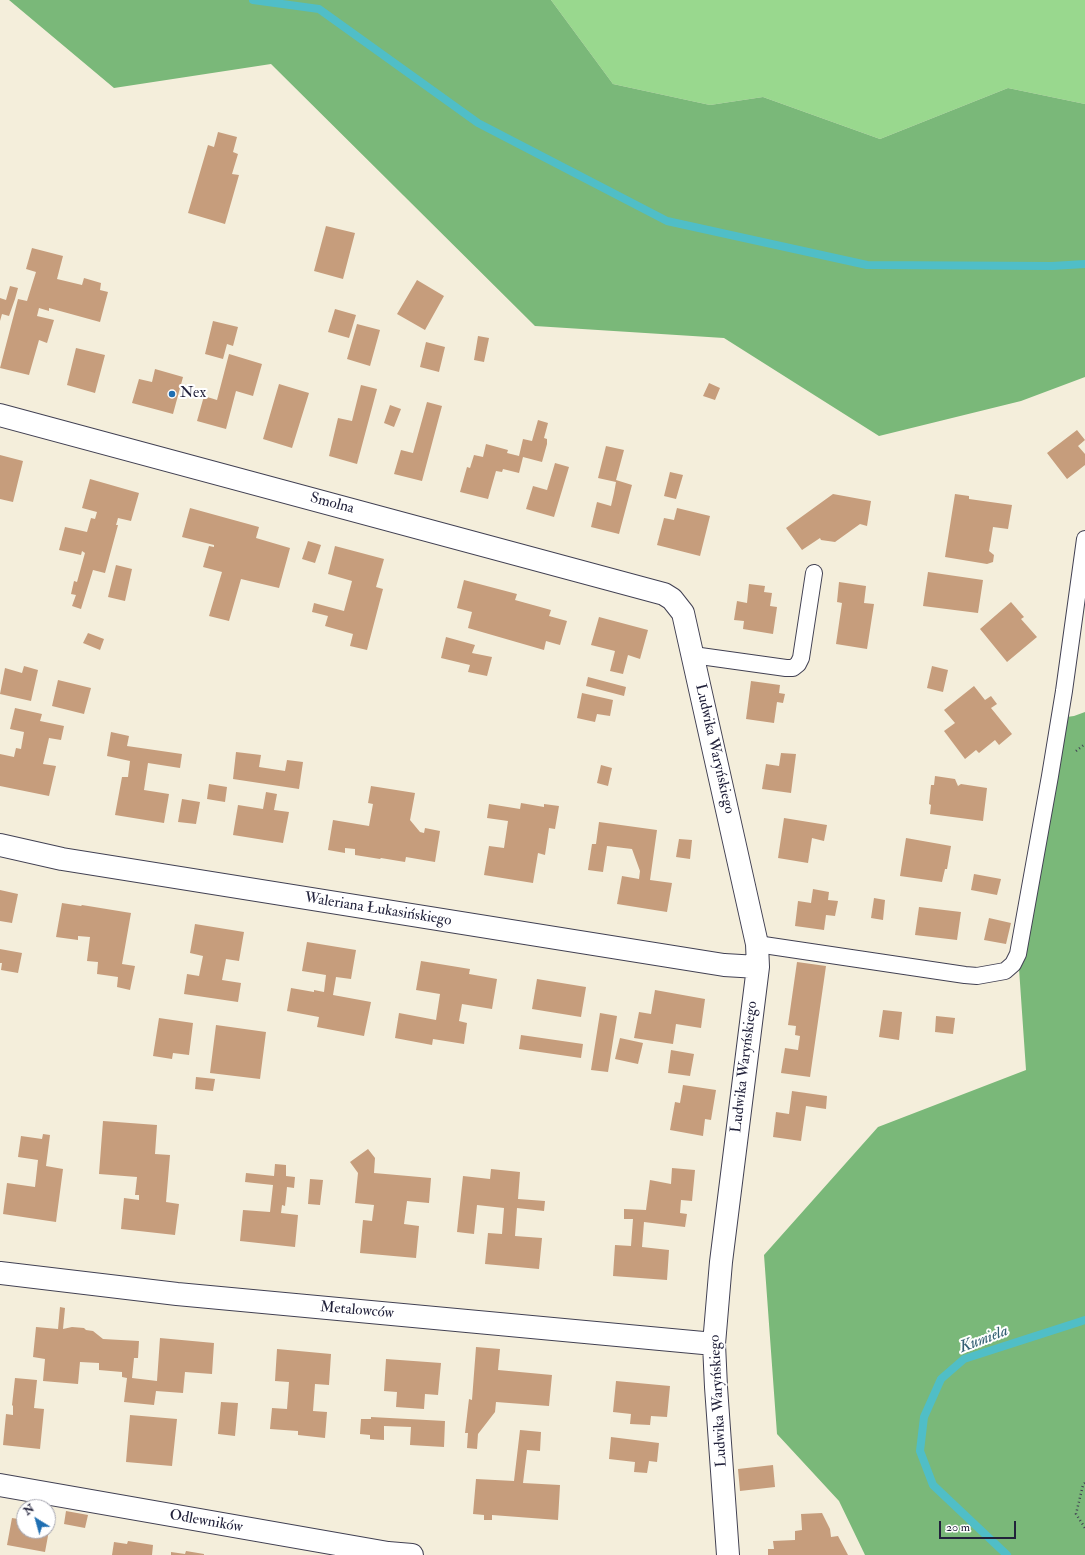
<!DOCTYPE html>
<html>
<head>
<meta charset="utf-8">
<style>
	body { margin:0 }
	#map { position:relative; width:1085px; height:1555px; overflow:hidden; background:#f4eedb; font-family:"IM FELL Double Pica",serif }
	canvas { display:block }
	.north { position:absolute; left:16px; top:1499px; width:40px; height:40px; box-sizing:border-box; background:#fff; border:1px solid #a7a7b1; border-radius:50%; rotate:323deg; font-size:11px; font-weight:700; line-height:16px; text-align:center; color:#22223b }
	.north::after { content:''; display:block; margin:auto; width:14px; height:18px; background:#1f6fb2; clip-path:polygon(50% 0,100% 100%,50% 72%,0 100%) }
	.scale { position:absolute; left:939px; top:1521px; width:77px; height:18px; box-sizing:border-box; border:2px solid #22223b; border-top:0; padding-left:5px; font-size:12px; line-height:14px; white-space:nowrap; color:#22223b; -webkit-text-stroke:3px #fff; paint-order:stroke }
</style>
</head>
<body>
<div id="map">
<canvas width="1085" height="1555"></canvas>
<div class="north">N</div>
<div class="scale">20 m</div>
</div>
<script>
const c = document.querySelector('canvas').getContext('2d');
c.lineJoin = 'round';
function fill(path, color) { c.fillStyle = color; c.fill(path, 'evenodd'); }
const shape = rows => new Path2D(rows.map(r => 'M' + r).join(''));
function trace(path, color, width, dash) { c.strokeStyle = color; c.lineWidth = width; c.lineCap = dash ? 'butt' : 'round'; c.setLineDash(dash || []); c.stroke(path); }
function label(font, color, halo, rows, align = 'center') {
  c.font = font + ' "IM FELL Double Pica",serif'; c.lineWidth = 4; c.setLineDash([]); c.textBaseline = 'middle'; c.strokeStyle = halo; c.fillStyle = color; for (const [text, x, y, turn = 0] of rows) {
    c.save(); c.translate(x, y); c.rotate((+turn || 0) * Math.PI / 180); c.textAlign = isNaN(turn) ? turn : align; if (halo) c.strokeText(text, 0, 0); c.fillText(text, 0, 0); c.restore();
  }
}
const green = shape([
	[551,0,1085,0,1085,104,1008,88,880,139,763,97,710,105,613,84]
]);
const forest = shape([
	[9,0,551,0,613,84,710,105,763,97,880,139,1008,88,1085,104,1085,377,1021,401,879,436,724,338,535,326,271,64,114,88],
	[1085,712,1085,1555,865,1555,839,1501,777,1434,764,1255,878,1127,1026,1070,1018,954,1059,718,1074,716]
]);
const stream = shape([
	[253,0,319,9,478,123,667,221,867,265,1052,266,1085,264],
	[1007,1555,933,1485,920,1451,924,1417,941,1379,964,1359,1085,1320]
]);
const building = shape([
	[218,132,237,137,233,152,238,154,232,174,239,175,225,224,188,213,208,145,214,147],
	[326,226,355,233,343,279,314,271],
	[32,248,63,256,57,279,82,285,84,278,101,283,100,290,108,292,100,322,49,308,49,311,39,308,37,316,54,320,47,343,39,340,29,375,0,368,18,299,27,301,36,272,26,269],
	[417,280,444,296,425,330,397,314],
	[10,286,18,288,15,299,9,316,2,314,0,321,0,298,6,300],
	[335,309,356,315,349,338,328,332],
	[213,321,238,327,233,346,227,344,223,359,205,354],
	[357,324,380,330,370,366,347,359],
	[478,336,489,338,484,362,474,360],
	[426,342,445,347,439,372,420,367],
	[76,348,105,355,95,393,67,385],
	[229,354,262,364,253,396,236,391,226,429,197,421,204,396,217,400],
	[155,369,183,377,173,414,132,403,139,379,152,382],
	[709,383,720,388,715,400,703,396],
	[279,384,309,393,292,448,263,439],
	[361,385,377,389,357,464,329,456,338,418,352,421],
	[427,402,442,406,422,481,394,474,401,450,413,453],
	[390,405,401,409,394,427,384,423],
	[538,420,548,423,544,438,547,439,547,444,542,462,523,457,519,473,503,469,502,472,496,471,488,499,460,492,467,467,470,468,474,455,483,457,486,444,508,450,507,453,519,456,523,439,532,441],
	[1077,430,1085,440,1078,446,1085,454,1085,465,1067,479,1047,453],
	[606,446,624,450,616,480,632,485,619,534,591,527,597,502,611,506,614,493,616,482,598,478],
	[0,455,23,461,13,502,0,499],
	[555,463,569,467,554,517,526,509,533,486,547,490],
	[670,472,683,475,676,499,664,496],
	[90,479,139,493,131,521,118,518,116,525,118,525,105,573,93,570,81,609,72,606,76,595,71,594,74,581,77,582,85,553,82,551,81,555,59,550,65,527,87,532,91,518,95,519,97,512,82,508],
	[833,494,871,501,867,526,860,524,835,542,821,540,820,538,802,550,786,528],
	[955,494,969,496,969,499,1012,505,1008,529,993,527,989,551,994,555,993,562,987,564,945,557],
	[190,508,259,527,256,538,290,548,279,588,241,579,229,621,209,616,222,572,203,567,209,546,214,547,214,545,182,537],
	[677,508,710,516,700,556,657,545,664,518,674,520],
	[308,541,321,545,315,563,302,559],
	[335,546,384,559,376,587,383,589,367,650,350,646,353,634,325,626,328,616,312,612,314,603,344,611,352,581,328,574],
	[116,565,132,569,125,601,108,597],
	[928,572,983,580,978,613,923,606],
	[464,580,517,594,515,600,551,610,549,616,567,621,560,645,546,641,544,650,468,628,472,612,457,608],
	[839,582,866,586,864,603,874,604,867,649,836,644,842,603,837,602],
	[749,584,765,586,764,592,772,593,770,606,777,607,773,634,743,629,744,621,734,620,737,601,747,603],
	[1011,602,1024,617,1021,619,1037,637,1007,662,980,629],
	[599,617,648,630,640,659,628,655,623,674,610,671,615,651,591,645],
	[88,633,104,639,100,650,83,643],
	[446,637,475,645,472,653,492,657,487,676,468,672,470,665,441,658],
	[24,666,38,670,31,701,0,694,5,668,22,673],
	[932,666,948,670,943,692,927,688],
	[588,677,626,687,624,696,586,686],
	[58,680,91,688,84,714,52,706],
	[751,681,780,685,779,693,785,694,783,703,777,702,774,723,746,719],
	[974,686,985,700,991,696,997,704,991,708,1012,734,999,745,995,740,979,753,976,750,965,759,944,731,955,723,944,710],
	[582,693,613,700,610,716,597,714,595,722,577,718],
	[15,708,42,714,40,721,64,726,61,740,49,738,43,764,56,766,49,796,0,786,0,754,14,757,16,748,21,749,24,732,10,729],
	[111,732,129,736,127,746,182,754,180,768,148,763,144,790,169,794,164,823,115,815,122,777,128,777,130,761,107,756],
	[236,752,261,755,259,767,285,771,287,760,303,762,299,789,233,779],
	[781,753,796,754,791,793,762,789,766,764,779,766],
	[601,765,612,768,608,786,597,783],
	[935,776,955,779,958,786,961,784,987,788,983,821,930,814,931,805,929,804,931,785,934,785],
	[209,784,227,787,225,802,207,799],
	[371,786,415,793,410,820,420,832,424,833,425,828,440,831,435,862,406,857,405,862,381,858,380,859,355,855,355,849,345,848,345,853,328,850,333,820,369,826,373,804,368,803],
	[266,792,277,794,274,810,289,812,283,843,233,835,238,805,263,809],
	[182,799,200,802,196,824,178,822],
	[521,803,544,807,544,804,559,806,555,829,549,828,545,855,538,853,533,883,484,875,489,846,504,848,508,821,487,818,489,804,520,809],
	[784,818,827,825,824,841,812,838,808,863,778,858],
	[599,822,657,830,650,880,672,883,667,912,617,904,622,876,639,879,640,871,632,849,607,846,603,872,588,870,592,844,596,844],
	[906,838,951,846,947,869,945,869,942,882,900,876],
	[679,839,692,840,690,859,676,857],
	[974,874,1001,879,997,895,971,890],
	[813,889,829,892,828,900,838,901,835,916,826,915,824,930,795,926,798,901,811,903],
	[0,890,18,894,12,923,0,921],
	[874,898,885,900,883,920,871,918],
	[62,903,81,906,82,905,131,913,122,964,135,966,130,990,117,987,118,977,97,974,98,962,87,961,90,937,78,936,78,940,56,937],
	[919,907,961,912,957,940,915,935],
	[989,918,1011,923,1006,944,984,940],
	[195,924,244,932,239,961,226,959,222,980,241,983,238,1002,184,994,187,974,199,976,203,956,190,953],
	[307,942,356,950,351,979,336,977,333,995,371,1002,364,1036,317,1027,319,1017,287,1011,291,988,314,992,314,990,324,992,326,975,302,971],
	[0,949,22,953,18,973,1,970,2,963,0,963],
	[421,961,470,969,469,974,497,979,492,1009,462,1004,459,1021,467,1023,464,1044,433,1039,432,1045,395,1038,399,1013,436,1020,440,994,416,990],
	[797,962,826,966,810,1077,781,1073,785,1048,798,1050,800,1036,795,1035,796,1026,788,1025],
	[537,979,586,987,581,1017,532,1009],
	[655,990,705,999,701,1028,676,1024,673,1044,634,1038,639,1012,651,1014],
	[883,1010,902,1012,899,1040,879,1037],
	[600,1013,617,1016,608,1072,591,1070],
	[936,1016,955,1018,953,1034,935,1032],
	[159,1018,193,1023,189,1055,173,1053,172,1059,153,1056],
	[216,1025,266,1032,260,1079,210,1073],
	[521,1035,583,1044,581,1058,519,1049],
	[620,1038,643,1043,638,1064,615,1059],
	[671,1050,694,1054,690,1076,668,1073],
	[196,1077,215,1079,213,1091,195,1089],
	[683,1085,716,1090,711,1120,705,1119,703,1136,670,1130,675,1102,680,1103],
	[792,1091,827,1096,826,1109,806,1106,801,1141,773,1137,776,1112,789,1114],
	[103,1121,157,1125,155,1154,170,1155,166,1202,179,1204,175,1235,121,1229,124,1198,139,1200,139,1195,135,1195,137,1177,99,1174],
	[43,1134,50,1135,46,1166,63,1169,56,1222,3,1214,7,1183,35,1187,38,1160,18,1157,21,1136,42,1139],
	[368,1149,375,1158,374,1173,431,1178,429,1203,407,1201,404,1224,419,1226,416,1258,360,1253,363,1220,372,1221,374,1205,355,1203,358,1173,350,1162],
	[275,1164,286,1165,286,1176,295,1177,294,1188,287,1187,285,1206,282,1205,281,1213,298,1215,295,1247,240,1241,243,1210,270,1212,273,1185,245,1182,246,1173,274,1176],
	[672,1168,695,1170,692,1201,681,1200,680,1213,687,1214,685,1227,644,1222,642,1247,669,1250,667,1280,613,1276,615,1245,631,1246,633,1219,624,1219,624,1209,646,1210,650,1180,671,1184],
	[491,1169,520,1172,518,1199,545,1201,544,1211,517,1208,515,1236,542,1238,539,1269,485,1264,488,1233,502,1234,504,1208,477,1205,474,1234,457,1232,463,1176,490,1179],
	[310,1179,323,1180,320,1205,308,1204],
	[60,1307,65,1308,63,1329,72,1327,84,1328,86,1330,93,1331,103,1339,139,1341,138,1358,134,1358,132,1378,157,1381,160,1338,214,1343,212,1374,185,1372,183,1393,156,1391,154,1405,124,1402,127,1378,122,1377,122,1372,99,1370,99,1363,80,1362,78,1384,43,1381,45,1359,33,1357,36,1327,58,1329],
	[476,1347,500,1349,498,1370,552,1375,549,1406,496,1402,495,1412,478,1434,477,1449,467,1448,468,1433,465,1433,469,1399,472,1400],
	[277,1349,331,1354,329,1385,315,1384,313,1411,327,1412,325,1438,298,1435,298,1431,270,1429,272,1408,287,1409,289,1382,275,1381],
	[386,1359,441,1363,438,1395,425,1394,424,1409,396,1407,397,1392,384,1391],
	[15,1378,37,1380,34,1408,44,1409,40,1449,3,1445,6,1414,13,1415,13,1406,12,1405],
	[616,1381,670,1386,667,1417,651,1416,650,1425,630,1424,631,1414,613,1412],
	[221,1402,238,1403,235,1436,218,1434],
	[130,1415,177,1419,172,1466,126,1462],
	[371,1417,445,1421,444,1447,410,1445,411,1427,384,1426,384,1440,370,1439,370,1435,360,1434,361,1419,371,1419],
	[520,1430,541,1432,540,1451,527,1450,523,1483,560,1485,558,1520,492,1515,492,1520,484,1520,484,1515,473,1514,476,1479,514,1481],
	[611,1437,659,1443,657,1462,649,1461,647,1473,634,1472,635,1462,609,1459],
	[773,1465,775,1487,740,1491,738,1469],
	[66,1511,88,1515,85,1528,64,1524],
	[822,1513,830,1529,831,1537,838,1536,848,1555,768,1555,768,1549,774,1549,773,1541,795,1540,795,1531,802,1530,801,1514],
	[12,1518,24,1520,24,1531,48,1531,48,1525,50,1525,45,1552,7,1545],
	[128,1541,153,1545,152,1555,112,1555,114,1542,127,1544],
	[186,1551,204,1554,204,1555,171,1555,171,1552,185,1554]
]);
const path = shape([
	[1076,751,1085,744],
	[1085,1483,1083,1485,1076,1514,1085,1528]
]);
const service = shape([
	[693,655,786,668,793,668,798,664,801,658,814,573],
	[757,944,965,975,977,976,1005,971,1013,964,1018,954,1050,776,1064,691,1085,539]
]);
const minor = shape([
	[0,415,664,594,672,599,683,613,757,944,758,967,721,1262,714,1344,716,1387,728,1555],
	[0,845,62,859,287,895,724,965,758,967],
	[0,1273,177,1294,714,1344],
	[0,1485,388,1553,412,1555]
]);
const markers = [
	[172,394,4,"#1f6fb2"]
];
const poiNames = [
	["Nex",180,394]
];
const streetNames = [
	["Smolna",332,504,15],
	["Ludwika Waryńskiego",714,749,77],
	["Waleriana Łukasińskiego",378,910,9],
	["Ludwika Waryńskiego",745,1067,-83],
	["Metalowców",357,1311,5],
	["Ludwika Waryńskiego",719,1401,-93],
	["Odlewników",206,1522,10]
];
const waterNames = [
	["Kumiela",984,1340,-21]
];
fill(green, '#99d88e');
fill(forest, '#7ab879');
trace(stream, '#50bec7', 8);
fill(building, '#c69d7c');
trace(service, '#424153', 18);
trace(minor, '#424153', 24);
trace(path, '#424153', 2.5, [1, 3]);
trace(service, '#fff', 16);
trace(minor, '#fff', 22);
for (const [x, y, r, color] of markers) { const dot = new Path2D(); dot.arc(x, y, r, 0, 2 * Math.PI); c.fillStyle = color; c.fill(dot); trace(dot, '#fff', 1.5); }
label('15px', '#22223b', '#fff', poiNames, 'left');
label('15px', '#22223b', '#fff', streetNames);
label('italic 16px', '#346073', '#fff', waterNames);
</script>
</body>
</html>
